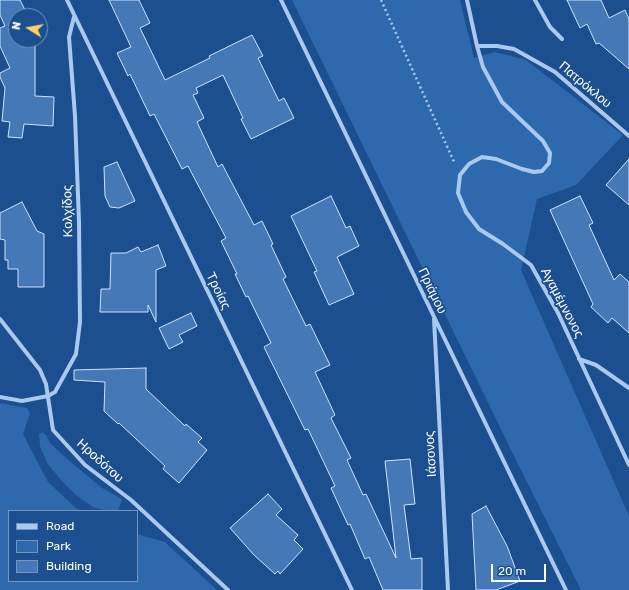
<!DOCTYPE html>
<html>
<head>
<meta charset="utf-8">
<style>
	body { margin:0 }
	#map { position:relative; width:629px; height:590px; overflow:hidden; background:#1b4f8f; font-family:Rubik,sans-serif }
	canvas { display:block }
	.legend { position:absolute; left:8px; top:510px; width:130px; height:72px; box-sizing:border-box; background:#1b4f8f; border:1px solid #7695bc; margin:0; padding:5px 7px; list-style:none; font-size:12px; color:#fff }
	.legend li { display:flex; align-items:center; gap:8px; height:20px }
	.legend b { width:20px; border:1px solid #7695bc }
	.north { position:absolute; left:8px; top:8px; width:40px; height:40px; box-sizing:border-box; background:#1b4f8f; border:1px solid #7695bc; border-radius:50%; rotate:281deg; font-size:11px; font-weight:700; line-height:16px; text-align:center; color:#fff }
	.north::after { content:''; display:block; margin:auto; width:14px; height:18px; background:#ffd166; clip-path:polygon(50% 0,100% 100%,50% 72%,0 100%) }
	.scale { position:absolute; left:491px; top:564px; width:55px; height:18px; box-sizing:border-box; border:2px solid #fff; border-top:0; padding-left:5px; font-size:12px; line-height:14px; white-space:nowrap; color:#fff; -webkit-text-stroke:3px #1b4f8f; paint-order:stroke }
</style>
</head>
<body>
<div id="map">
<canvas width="629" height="590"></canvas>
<ul class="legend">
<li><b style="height:5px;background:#a9c9ee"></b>Road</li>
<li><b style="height:11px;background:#2e69ad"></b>Park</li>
<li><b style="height:11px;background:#4478b7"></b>Building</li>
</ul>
<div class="north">N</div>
<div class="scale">20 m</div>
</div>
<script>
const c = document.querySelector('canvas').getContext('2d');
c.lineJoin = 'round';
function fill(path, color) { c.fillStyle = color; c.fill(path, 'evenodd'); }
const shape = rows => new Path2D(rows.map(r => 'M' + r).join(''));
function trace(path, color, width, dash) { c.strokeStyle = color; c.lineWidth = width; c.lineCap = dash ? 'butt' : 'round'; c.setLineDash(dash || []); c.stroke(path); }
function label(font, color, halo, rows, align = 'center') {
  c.font = font + ' Rubik,sans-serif'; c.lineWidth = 3.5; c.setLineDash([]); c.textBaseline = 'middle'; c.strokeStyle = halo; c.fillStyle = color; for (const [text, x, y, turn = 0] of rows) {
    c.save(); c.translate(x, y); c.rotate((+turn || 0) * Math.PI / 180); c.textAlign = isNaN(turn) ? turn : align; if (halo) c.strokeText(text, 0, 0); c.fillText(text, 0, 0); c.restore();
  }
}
const green = shape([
	[292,0,460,0,474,58,495,52,526,60,623,135,576,185,537,199,521,270,629,516,629,590,581,590,514,456],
	[0,403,27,408,30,413,23,434,48,482,79,511,9,511,9,581,137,581,137,534,165,542,217,590,0,590],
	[42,432,46,435,50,443,66,458,102,488,120,498,122,500,118,511,107,511,93,507,76,495,61,480,47,463,40,446,39,434]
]);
const building = shape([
	[0,0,20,0,28,16,16,16,16,40,35,41,35,96,54,97,53,126,24,124,22,138,8,137,10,122,2,121,5,88,0,77,0,73,10,68,0,46,0,28,5,26,0,15,0,0],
	[109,0,139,0,150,23,140,28,165,80,210,58,209,56,252,35,263,56,258,58,279,101,284,98,294,118,251,139,241,119,243,118,223,75,196,88,198,93,193,95,204,118,197,122,218,167,222,164,254,225,262,221,273,244,271,245,286,277,283,279,306,326,310,324,330,365,315,372,335,415,331,418,351,458,347,460,363,495,366,494,396,558,385,461,410,459,415,504,404,505,411,559,422,558,422,590,383,590,369,557,365,559,350,524,348,525,331,488,335,486,308,429,305,430,264,347,271,343,248,296,246,297,235,274,237,274,221,241,226,238,188,166,182,169,154,114,150,116,130,74,128,76,117,53,131,47,109,0],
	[567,0,601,0,609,18,625,10,629,19,629,69,599,43,596,44,587,24,580,28,567,0],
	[629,159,629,205,606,185,629,159],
	[117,162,135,201,119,208,110,207,105,196,104,167,117,162],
	[331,196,346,228,350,226,359,246,337,257,354,294,329,305,314,272,317,271,291,216,331,196],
	[580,196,593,223,589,225,614,280,620,274,629,282,629,333,612,318,608,323,591,307,593,304,550,210,580,196],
	[22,202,37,231,44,234,44,287,18,287,18,269,8,269,8,260,5,260,5,240,0,239,0,213,22,202],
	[158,245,166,266,156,270,156,322,148,305,148,312,100,312,101,289,110,289,111,253,126,253,138,247,141,252,158,245],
	[191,313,197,326,179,335,183,342,169,349,159,328,191,313],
	[146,368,146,389,185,426,186,424,202,438,198,442,207,450,179,483,163,469,165,466,119,423,118,424,104,411,105,382,74,380,74,370,146,368],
	[268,494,282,509,276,515,298,535,294,540,303,549,280,574,278,571,275,574,254,555,230,528,268,494],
	[486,506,507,546,520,581,496,590,476,590,472,514,486,506]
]);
const path = shape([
	[381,0,455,164]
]);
const minor = shape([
	[67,0,352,590],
	[281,0,566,590],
	[467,0,477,46,483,67,490,80,502,102,543,141,550,153,549,163,542,171,534,172,522,169,496,159,482,157,469,164,460,175,458,193,466,212,479,229,503,244,531,265,558,313,629,465],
	[535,0,550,27,562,39],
	[477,46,497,46,514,49,555,72,629,136],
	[0,319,40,370,46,384,53,430,85,465,131,500,228,590],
	[434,319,448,590],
	[579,359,596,365,629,388],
	[0,397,22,401,48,396,55,392,76,354,80,322,79,222,75,116,69,37,74,17]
]);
const streetNames = [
	["Πατρόκλου",585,85,40],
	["Κολχίδος",68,211,-91],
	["Τροίας",218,291,64],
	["Πριάμου",432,291,64],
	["Αγαμέμνονος",562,303,62],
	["Ιάσονος",431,454,-93],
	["Ηροδότου",100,461,42]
];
fill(green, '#2e69ad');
fill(building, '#4478b7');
trace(building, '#cfe3fa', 1);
trace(path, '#a9c9ee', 2.5, [2, 3]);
trace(minor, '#a9c9ee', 4);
label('13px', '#fff', '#1b4f8f', streetNames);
</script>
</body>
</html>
